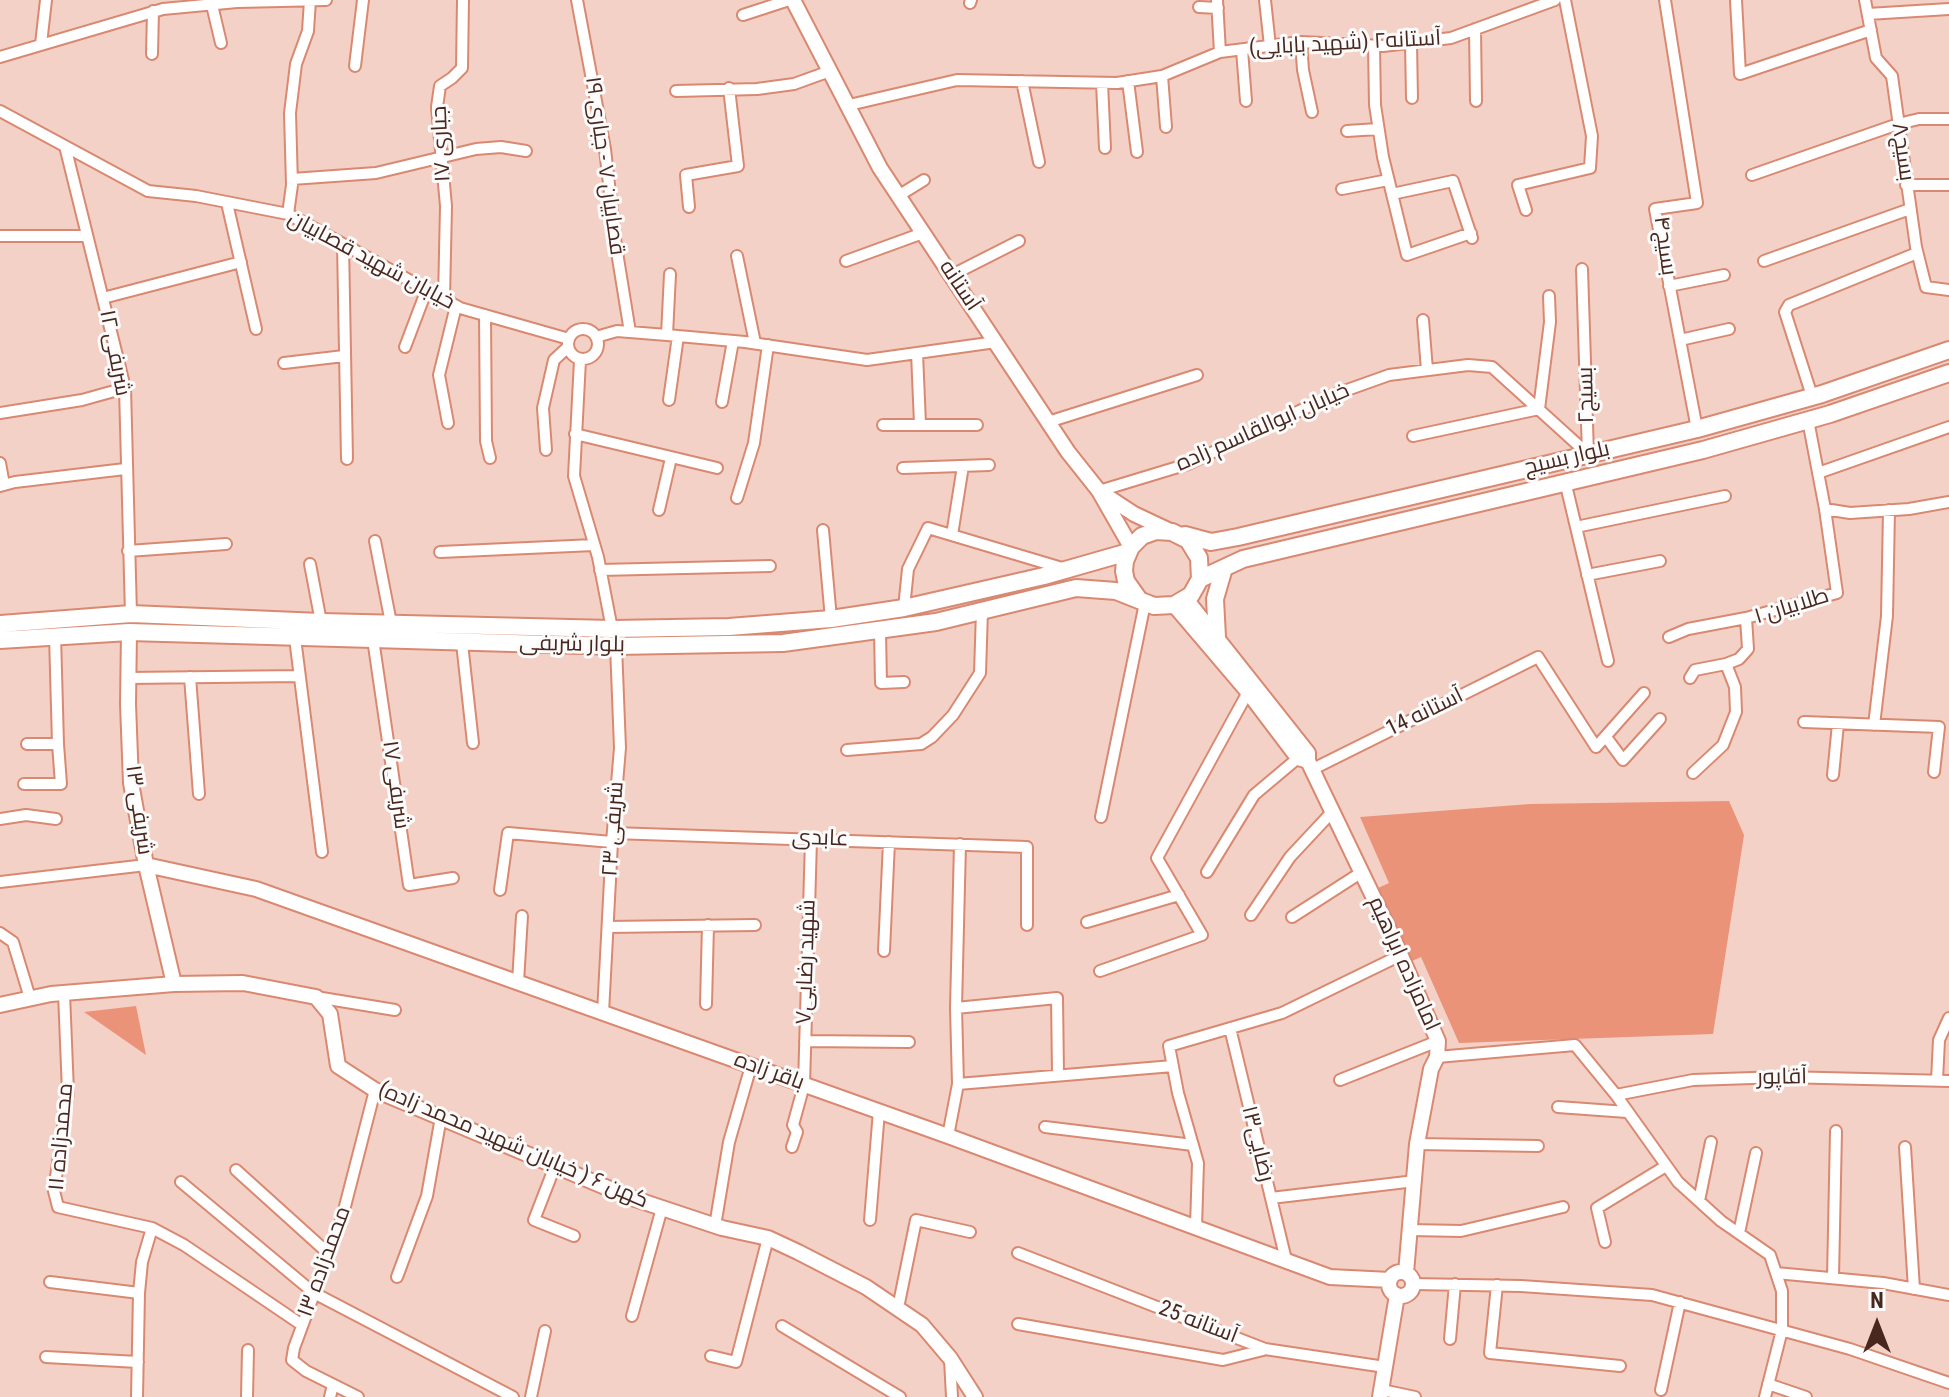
<!DOCTYPE html>
<html>
<head>
<meta charset="utf-8">
<style>
	body { margin:0 }
	#map { position:relative; width:1949px; height:1397px; overflow:hidden; background:#f4d1c6; font-family:"Roboto Condensed",sans-serif }
	canvas { display:block }
	.north { position:absolute; left:1837px; top:1285px; width:80px; height:80px; -webkit-text-stroke:6px #fbfbfb; paint-order:stroke; rotate:0deg; font-size:22px; font-weight:700; line-height:32px; text-align:center; color:#48281e }
	.north::after { content:''; display:block; margin:auto; width:28px; height:36px; background:#48281e; clip-path:polygon(50% 0,100% 100%,50% 72%,0 100%) }
</style>
</head>
<body>
<div id="map">
<canvas width="1949" height="1397"></canvas>
<div class="north">N</div>
</div>
<script>
const c = document.querySelector('canvas').getContext('2d');
c.lineJoin = 'round';
function fill(path, color) { c.fillStyle = color; c.fill(path, 'evenodd'); }
const shape = rows => new Path2D(rows.map(r => 'M' + r).join(''));
function trace(path, color, width, dash) { c.strokeStyle = color; c.lineWidth = width; c.lineCap = dash ? 'butt' : 'round'; c.setLineDash(dash || []); c.stroke(path); }
function label(font, color, halo, rows, align = 'center') {
  c.font = font + ' "Roboto Condensed",Cairo,sans-serif'; c.lineWidth = 6; c.setLineDash([]); c.textBaseline = 'middle'; c.strokeStyle = halo; c.fillStyle = color; for (const [text, x, y, turn = 0] of rows) {
    c.save(); c.translate(x, y); c.rotate((+turn || 0) * Math.PI / 180); c.textAlign = isNaN(turn) ? turn : align; if (halo) c.strokeText(text, 0, 0); c.fillText(text, 0, 0); c.restore();
  }
}
const green = shape([
	[1729,801,1744,835,1713,1034,1459,1043,1421,957,1412,961,1378,888,1389,883,1360,817,1530,804],
	[136,1006,146,1055,84,1012]
]);
const street = shape([
	[577,0,605,149,616,246,630,332],
	[1217,0,1220,52],
	[1265,0,1270,46],
	[1665,0,1697,203,1655,209,1697,429],
	[1736,0,1740,74,1871,30],
	[1865,0,1876,58,1892,76,1916,247,1926,287,1949,290],
	[970,3,971,0],
	[212,5,221,43],
	[1199,7,1218,8],
	[1868,14,1949,9],
	[743,15,789,0],
	[1475,29,1476,101],
	[1301,42,1303,70,1312,112],
	[1411,43,1412,98],
	[41,44,46,0],
	[1374,46,1375,105,1383,157,1407,255,1471,233],
	[1242,50,1246,101],
	[152,54,153,11],
	[0,57,163,9,237,2,326,0],
	[355,66,363,0],
	[1162,76,1166,127],
	[1022,81,1039,162],
	[1128,81,1137,152],
	[1102,83,1105,148],
	[676,91,757,89,794,84,830,71],
	[849,105,957,80,1117,83,1162,76,1220,52,1301,42,1383,46,1451,38,1555,0],
	[0,111,148,191,196,196,288,214,460,308,569,339],
	[1347,131,1378,129],
	[65,146,125,388,131,614],
	[1752,175,1898,124,1919,119,1949,119],
	[292,179,376,173,476,149,501,147,526,151],
	[1906,185,1949,185],
	[1342,189,1388,180],
	[1392,194,1453,181,1472,238],
	[898,196,924,180],
	[227,203,256,329],
	[689,207,686,175,738,166,729,88],
	[1526,210,1518,185,1590,168,1592,136,1565,0],
	[288,214,292,185,290,113,296,64,308,31,310,0],
	[0,236,87,236],
	[343,244,347,459],
	[737,256,755,343],
	[846,261,923,233],
	[1764,261,1910,209],
	[952,275,1019,241],
	[1669,286,1724,275],
	[103,298,241,262],
	[444,299,446,206,437,107,440,86,452,78,462,68,463,0],
	[485,315,486,441,490,458],
	[1423,320,1427,370],
	'568 344a15 15 0 1 1 30 0a15 15 0 1 1-30 0Z',
	[667,335,670,274],
	[596,337,617,331,667,335,745,342,867,360,996,342],
	[1680,340,1729,329],
	[405,347,427,289],
	[917,353,920,424],
	[580,360,574,476,598,557,612,629],
	[284,363,344,356],
	[1812,396,1785,312,1789,305,1917,253],
	[669,400,678,336],
	[722,402,733,341],
	[1539,409,1550,322,1549,296],
	[0,413,82,400,125,388],
	[1048,422,1197,375],
	[448,423,439,375,456,306],
	[883,425,977,425],
	[575,434,717,468],
	[1413,436,1539,409],
	[546,450,543,408,554,360,568,347],
	[0,463,4,485],
	[903,468,989,465],
	[1818,473,1949,427],
	[1565,481,1608,661],
	[0,486,15,482,125,469],
	[1099,491,1188,464,1333,395,1389,375,1468,365,1492,367,1588,454,1582,269],
	[737,498,754,443,768,345],
	[1825,509,1850,513,1909,509,1949,502],
	[659,510,671,458],
	[1576,527,1725,496],
	[823,530,831,619],
	[952,535,963,466],
	[375,541,391,623],
	[128,551,226,544],
	[440,552,594,545],
	[310,564,321,622],
	[600,570,770,566],
	[1587,575,1660,561],
	[904,608,908,569,928,528,1062,568],
	[880,632,881,683,904,682],
	[1669,637,1688,629,1746,618],
	[295,638,322,852],
	[373,639,409,885,453,878],
	[462,643,473,743],
	[190,677,199,794],
	[128,678,299,676],
	[1690,678,1695,670,1726,664],
	[1804,722,1939,727,1934,772],
	[1874,725,1887,616,1889,510],
	[1606,737,1623,760,1660,719],
	[27,744,58,744,55,635],
	[847,750,921,744,932,737,953,715,980,673,982,611],
	[1313,769,1538,657,1596,747,1644,693],
	[1693,773,1723,745,1736,712,1735,687,1726,664,1739,659,1748,649,1746,618,1837,593,1825,509,1808,420],
	[1833,775,1838,724],
	[24,784,61,784,58,744],
	[1101,817,1145,603],
	[0,819,26,815,56,819],
	[613,833,1027,847,1027,925],
	[1207,872,1254,795,1298,758],
	[0,882,146,865],
	[500,890,508,833,612,842],
	[1251,915,1290,857,1333,811],
	[1292,917,1362,872],
	[1087,922,1179,895],
	[608,927,755,925],
	[0,933,13,942,30,998],
	[884,951,889,842],
	[1100,971,1202,935,1157,858,1248,692],
	[518,982,522,916],
	[64,993,68,1092,54,1191,58,1207,152,1228,142,1262,139,1293,137,1397],
	[316,997,395,1010],
	[706,1004,708,925],
	[956,1008,1057,998,1058,1074],
	[603,1013,612,842,620,748,616,646],
	[1230,1028,1286,1260],
	[805,1041,909,1042],
	[1437,1057,1575,1045,1616,1095,1678,1182,1721,1221,1770,1255,1782,1291,1782,1330,1765,1397],
	[1340,1080,1438,1041],
	[1937,1080,1939,1040,1949,1018],
	[958,1084,1173,1066],
	[1616,1095,1693,1080,1782,1077,1949,1081],
	[1558,1107,1627,1112],
	[1045,1127,1193,1145],
	[948,1136,958,1084,956,1008,960,844],
	[1417,1144,1538,1146],
	[792,1147,797,1132,793,1125,804,1085,811,839],
	[1905,1147,1914,1289],
	[555,1166,534,1220,574,1236],
	[236,1170,329,1254],
	[181,1182,314,1293,513,1397],
	[1271,1198,1415,1181],
	[1699,1201,1711,1142],
	[870,1220,879,1111],
	[715,1226,729,1142,751,1066],
	[1196,1227,1198,1163,1178,1093,1169,1046,1282,1013,1401,955],
	[152,1228,184,1245,302,1325],
	[1411,1230,1461,1231,1563,1207],
	[1739,1233,1756,1153],
	[1605,1242,1597,1208,1666,1166],
	[1018,1253,1265,1349,1385,1367],
	[1776,1273,1883,1283,1949,1295],
	[397,1277,427,1196,441,1117],
	[1833,1278,1836,1131],
	[50,1282,139,1293],
	[1413,1284,1521,1286,1652,1295,1850,1349,1949,1383],
	[1497,1285,1490,1353,1620,1366],
	[898,1308,916,1220,970,1232],
	[632,1316,662,1208],
	[1018,1324,1223,1360,1263,1350],
	[782,1326,900,1397],
	[1450,1339,1455,1284],
	[711,1356,736,1362,768,1238],
	[46,1357,138,1362],
	[950,1359,952,1397],
	[1768,1384,1806,1397],
	[1382,1390,1415,1397],
	[1661,1390,1680,1302],
	[247,1397,248,1350],
	[330,1397,333,1385],
	[358,1397,306,1371,292,1360,294,1348,342,1218,375,1090],
	[531,1397,545,1331]
]);
const secondary = shape([
	[793,0,880,168,1068,452,1099,491,1134,514,1168,530],
	[1099,491,1131,547],
	[1186,599,1308,753,1308,761,1395,942,1438,1041,1437,1057,1431,1069,1417,1144,1406,1273],
	[1174,605,1248,692,1298,758,1308,761],
	[129,632,128,704,131,783,146,865,174,984],
	[146,865,256,889,948,1136,1330,1277,1390,1280],
	[0,1005,51,994,174,984,243,983,316,997,330,1014,338,1066,375,1090,629,1197,722,1228,768,1238,798,1252,866,1287,922,1325,950,1358,975,1397],
	'1389 1284a12 12 0 1 1 24 0a12 12 0 1 1-24 0Z',
	[1380,1397,1397,1295]
]);
const primary = shape([
	[1185,535,1211,542,1238,537,1697,429,1822,394,1949,350],
	[1200,579,1243,559,1703,450,1830,414,1949,373],
	[0,624,131,614,321,622,612,629,729,627,831,619,904,608,1044,576,1128,552],
	[1217,637,1215,599,1224,568],
	[0,640,129,632,616,646,783,643,936,622,1076,588,1116,591,1154,606,1174,605,1191,595,1200,579,1199,558,1188,540,1172,532,1156,531,1142,536,1131,547,1125,561,1124,571,1126,581,1138,598]
]);
const streetNames = [
	["آستانه۲ (شهید بابایی)",1345,44,-3],
	["جباری ۱۷",442,144,-93],
	["بسیج۸",1902,152,82],
	["قصابيان ۷ - جباری ۱۹",604,166,82],
	["بسیج۴",1664,246,82],
	["خیابان شهید قصابیان",371,261,28],
	["آستانه",959,286,56],
	["شریفی ۱۲",114,353,79],
	["بسیج۲",1587,395,-91],
	["خیابان ابوالقاسم زاده",1263,428,-24],
	["بلوار بسیج",1567,459,-13],
	["طلابیان ۱",1792,607,-17],
	["بلوار شریفی",572,645,1],
	["آستانه 14",1425,713,-26],
	["شریفی ۱۷",395,785,82],
	["شریفی ۱۳",138,810,82],
	["شریفی ۲۳",614,829,-86],
	["عابدی",820,839,2],
	["شهید رضایی۷",807,962,-88],
	["امامزاده ابراهیم",1403,964,66],
	["باقر زاده",769,1072,20],
	["آقاپور",1782,1078,-1],
	["محمدزاده ۱۱",62,1137,-85],
	["رضایی۱۳",1257,1144,76],
	["کهن ۶ ( خیابان شهید محمد زاده)",513,1146,23],
	["محمدزاده ۱۳",325,1262,-70],
	["آستانه 25",1198,1323,21]
];
fill(green, '#eb9379');
trace(street, '#d98971', 14);
trace(secondary, '#d98971', 18);
trace(primary, '#d98971', 20);
trace(street, '#fff', 10);
trace(secondary, '#fff', 14);
trace(primary, '#fff', 16);
label('22px', '#48281e', '#fbfbfb', streetNames);
</script>
</body>
</html>
